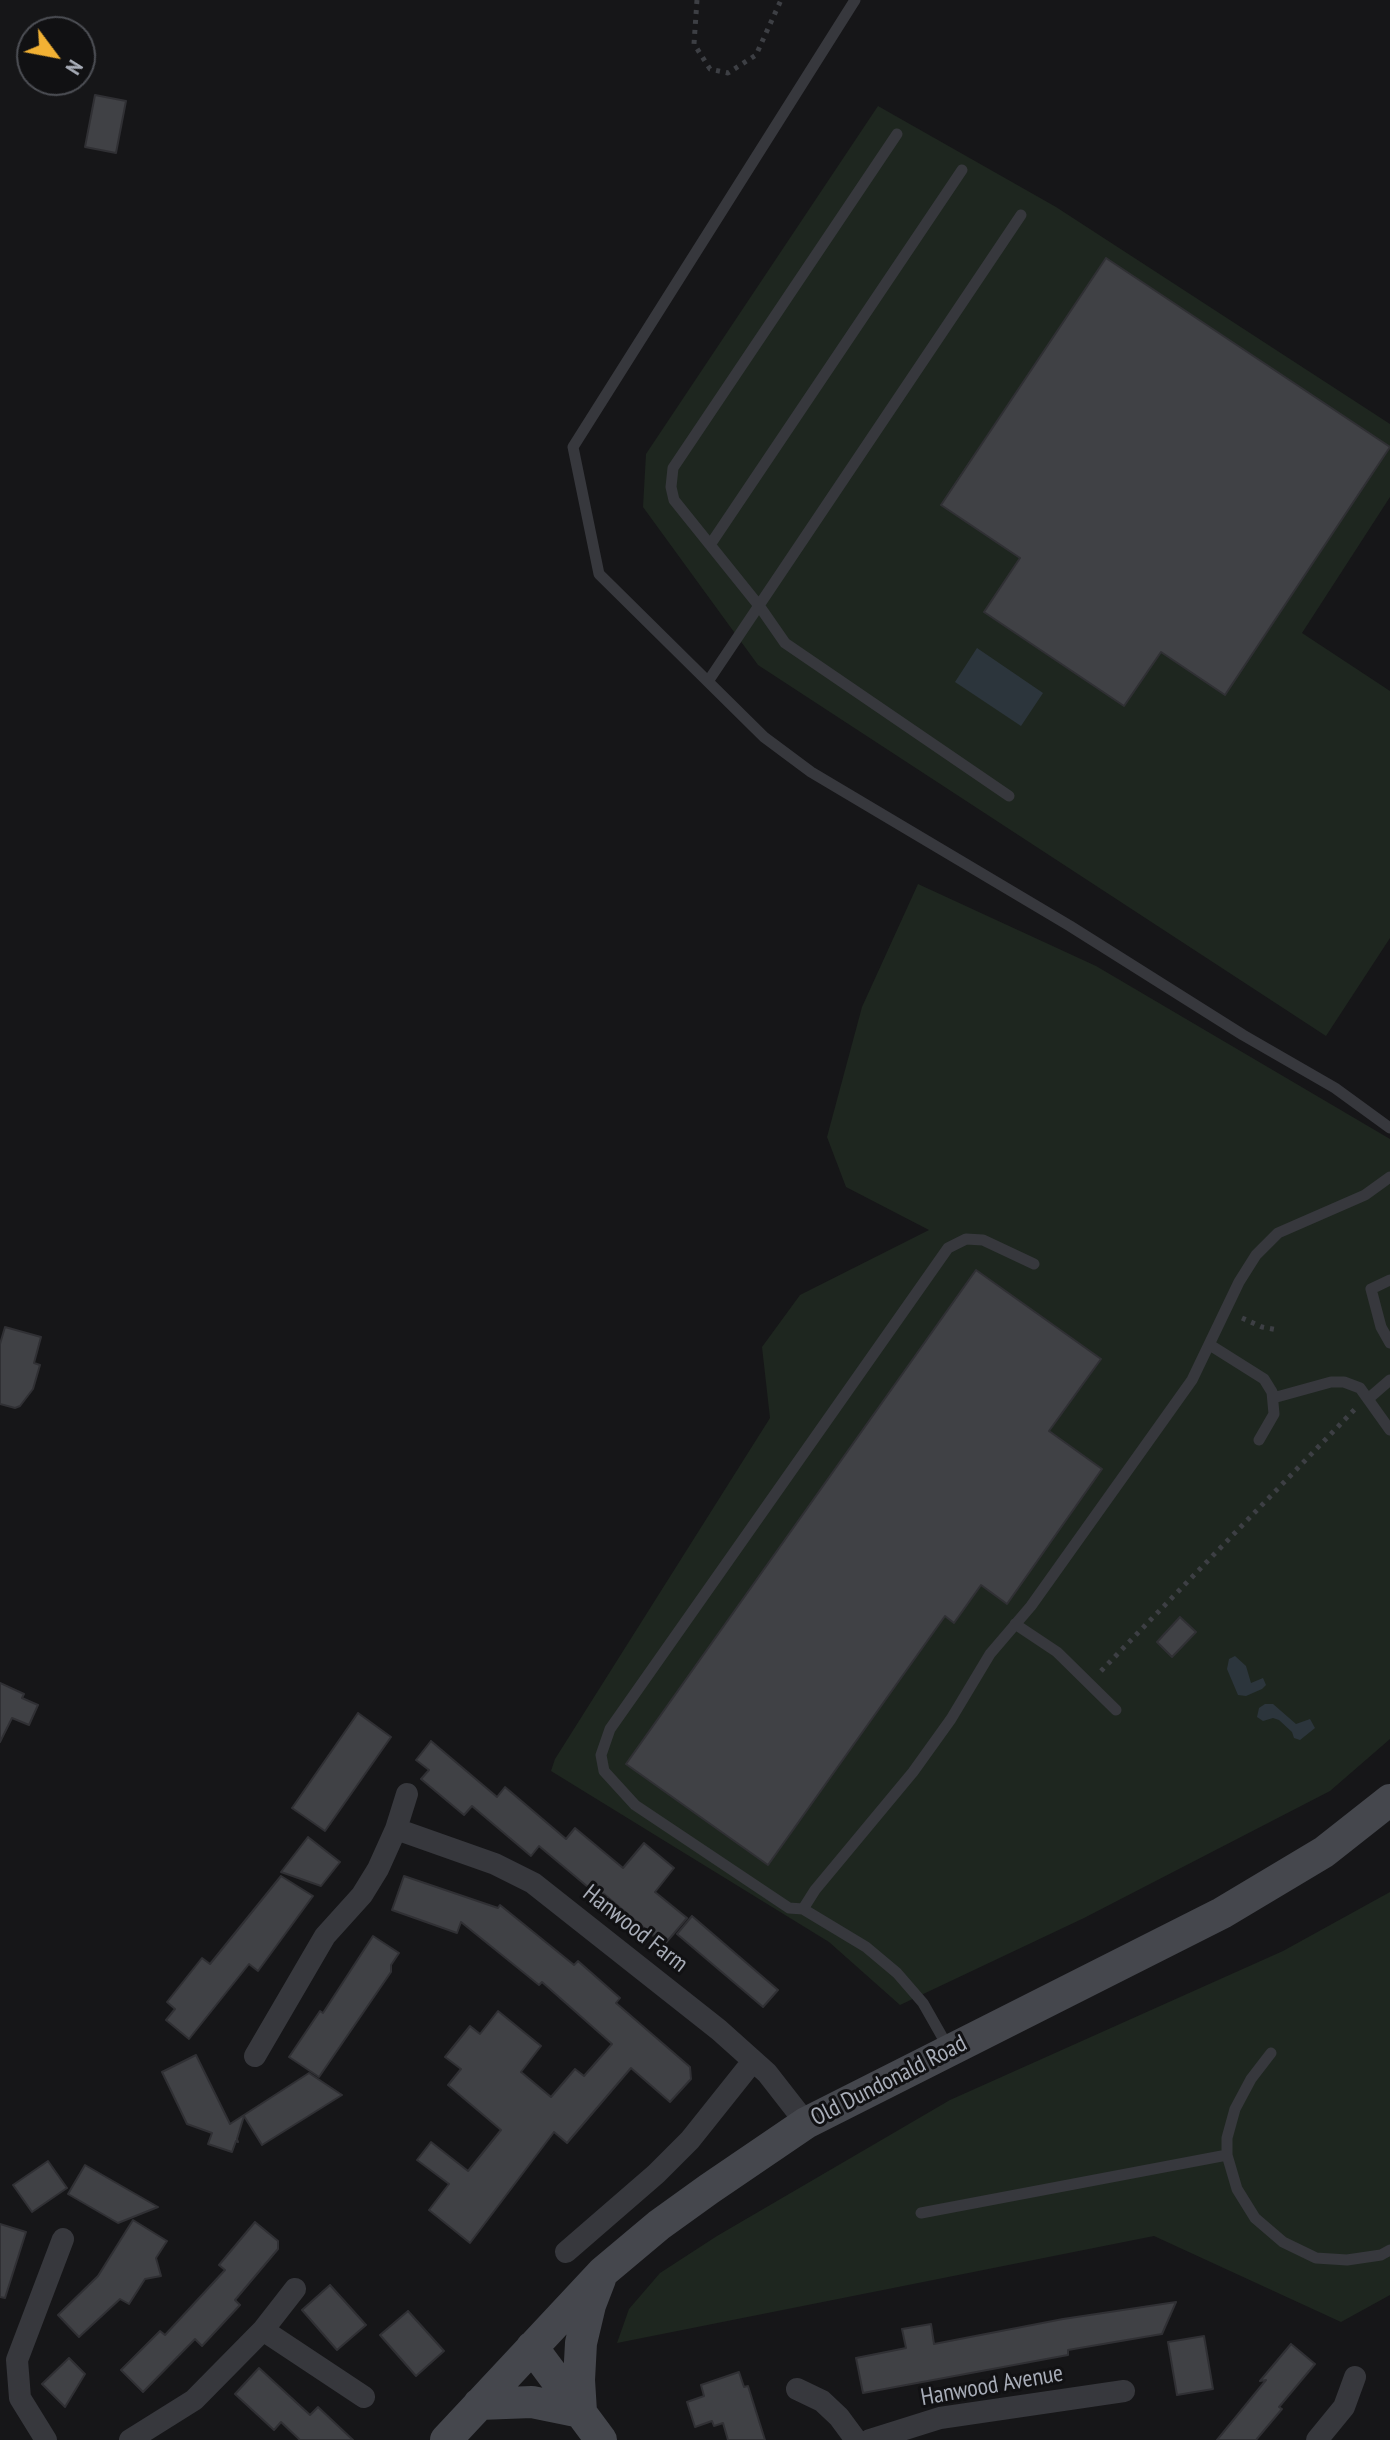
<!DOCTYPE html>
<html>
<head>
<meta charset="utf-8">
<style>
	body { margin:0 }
	#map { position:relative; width:1390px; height:2440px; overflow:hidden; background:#161618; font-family:"PT Sans Narrow",sans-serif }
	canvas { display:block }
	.north { position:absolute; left:16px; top:16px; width:80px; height:80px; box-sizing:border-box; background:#111113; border:2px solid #4d4f55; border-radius:50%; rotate:122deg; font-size:22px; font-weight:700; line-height:32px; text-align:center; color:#a8adb8 }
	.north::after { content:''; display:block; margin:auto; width:28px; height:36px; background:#f2b134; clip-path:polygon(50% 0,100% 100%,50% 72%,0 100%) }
</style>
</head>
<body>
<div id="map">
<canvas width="1390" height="2440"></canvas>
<div class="north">N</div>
</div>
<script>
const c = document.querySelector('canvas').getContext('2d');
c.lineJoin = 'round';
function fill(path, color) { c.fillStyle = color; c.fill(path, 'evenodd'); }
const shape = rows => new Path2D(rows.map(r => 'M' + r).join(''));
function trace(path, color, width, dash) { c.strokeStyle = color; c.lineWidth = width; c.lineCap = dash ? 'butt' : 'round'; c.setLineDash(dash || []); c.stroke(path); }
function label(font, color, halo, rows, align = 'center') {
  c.font = font + ' "PT Sans Narrow",sans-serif'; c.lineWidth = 6; c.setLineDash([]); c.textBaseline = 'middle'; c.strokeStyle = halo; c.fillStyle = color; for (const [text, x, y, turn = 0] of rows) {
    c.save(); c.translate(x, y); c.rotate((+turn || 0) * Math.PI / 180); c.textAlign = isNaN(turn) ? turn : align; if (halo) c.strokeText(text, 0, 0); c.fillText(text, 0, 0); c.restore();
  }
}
const green = shape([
	[878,106,1056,207,1390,424,1390,497,1302,633,1390,691,1390,938,1326,1036,758,665,643,507,646,454],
	[918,884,1096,966,1390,1139,1390,1739,1330,1791,1084,1918,900,2005,829,1942,551,1771,555,1759,770,1418,762,1347,800,1295,929,1230,846,1187,827,1137,862,1007],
	[1390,1892,1390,2295,1341,2322,1154,2236,617,2343,629,2309,660,2273,717,2236,950,2100,1283,1951]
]);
const water = shape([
	[977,648,1043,693,1021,726,955,682],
	[1235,1656,1246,1666,1251,1683,1263,1678,1266,1685,1262,1689,1246,1696,1238,1695,1227,1669,1229,1659],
	[1265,1704,1273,1704,1296,1724,1310,1719,1315,1728,1300,1740,1294,1738,1292,1732,1279,1720,1273,1718,1263,1721,1257,1717,1259,1708]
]);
const building = shape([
	[95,95,126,101,116,153,85,147,95,95],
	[1106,258,1390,447,1225,695,1161,652,1124,706,984,612,1020,558,941,505,1106,258],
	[976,1270,1101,1359,1049,1431,1102,1469,1007,1604,981,1585,954,1623,945,1616,768,1865,626,1764,976,1270],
	[5,1327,41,1337,34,1363,40,1365,33,1389,20,1406,15,1408,0,1404,0,1344,5,1327],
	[1180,1617,1196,1632,1172,1657,1157,1642,1180,1617],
	[0,1683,24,1694,22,1698,38,1705,29,1725,12,1718,0,1742,0,1683],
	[358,1713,391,1737,325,1831,292,1808,358,1713],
	[431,1741,497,1797,505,1787,566,1839,575,1828,623,1868,644,1843,674,1868,655,1892,687,1918,664,1945,604,1894,601,1898,539,1846,531,1856,472,1806,464,1815,421,1779,429,1770,416,1760,431,1741],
	[308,1837,340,1862,321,1886,281,1872,308,1837],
	[281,1876,313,1896,258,1971,249,1964,189,2039,166,2020,175,2009,167,2002,202,1958,210,1964,281,1876],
	[404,1876,498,1908,500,1905,574,1965,578,1961,620,1998,616,2003,690,2067,691,2079,670,2102,631,2068,567,2143,554,2132,470,2243,429,2210,449,2184,417,2160,431,2142,468,2171,501,2130,448,2085,461,2069,445,2057,470,2026,480,2034,498,2011,541,2046,521,2072,551,2097,575,2069,584,2076,612,2044,542,1982,539,1985,461,1922,457,1933,392,1910,404,1876],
	[692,1916,778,1990,763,2007,677,1934,692,1916],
	[373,1936,399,1953,391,1965,391,1972,319,2077,289,2057,320,2011,323,2013,373,1936],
	[196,2055,230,2124,309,2073,342,2095,262,2145,244,2116,237,2139,238,2142,236,2141,232,2152,208,2144,212,2133,187,2124,162,2072,196,2055],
	[48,2161,67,2188,32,2212,13,2185,48,2161],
	[85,2165,158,2207,118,2223,68,2194,85,2165],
	[133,2220,167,2241,156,2258,161,2276,145,2279,129,2304,120,2299,79,2337,58,2315,98,2276,133,2220],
	[255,2222,278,2241,278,2249,235,2300,240,2305,202,2346,195,2339,143,2392,121,2370,160,2331,165,2335,225,2270,219,2265,255,2222],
	[0,2224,26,2232,5,2298,0,2297,0,2224],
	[330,2285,366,2325,337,2350,302,2310,330,2285],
	[1176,2302,1162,2334,1068,2350,1068,2355,863,2393,856,2358,906,2348,902,2329,931,2324,934,2344,1063,2319,1176,2302],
	[408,2311,444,2351,416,2376,380,2335,408,2311],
	[1204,2336,1213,2389,1177,2395,1168,2342,1204,2336],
	[1291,2344,1315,2364,1279,2407,1282,2409,1256,2440,1217,2440,1266,2380,1260,2381,1291,2344],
	[69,2358,85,2374,65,2407,42,2384,69,2358],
	[259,2368,310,2415,318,2407,353,2440,300,2440,281,2422,274,2430,235,2394,259,2368],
	[739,2372,744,2387,748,2386,765,2440,728,2440,723,2423,714,2426,712,2421,695,2427,687,2402,704,2396,701,2385,739,2372]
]);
const path = shape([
	[697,0,694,44,710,69,728,73,756,55,781,0],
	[1242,1318,1262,1327,1278,1330],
	[1101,1671,1356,1408]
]);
const lane = shape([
	[855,0,573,447,599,574,764,737,811,772,1070,926,1243,1035,1335,1088,1390,1128],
	[897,134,673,468,671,487,674,500,760,607,785,643,1009,796],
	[710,545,962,170],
	[709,680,1021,215],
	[1390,1280,1371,1289,1381,1327,1390,1343],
	[1210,1345,1264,1379,1272,1392,1274,1414,1259,1440],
	[1273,1398,1331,1382,1344,1382,1360,1388,1390,1430],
	[1368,1399,1390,1380],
	[1015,1624,1057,1652,1116,1710],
	[803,1909,789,1908,635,1805,604,1771,601,1755,610,1729,948,1248,966,1239,983,1240,1034,1264],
	[948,2047,923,2003,897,1973,866,1947,803,1909,815,1890,913,1772,951,1719,990,1654,1031,1606,1192,1380,1239,1282,1256,1255,1278,1233,1365,1195,1390,1177],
	[1271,2053,1251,2079,1235,2109,1227,2138,1227,2155,1237,2189,1255,2218,1283,2242,1316,2258,1347,2260,1381,2255,1390,2250],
	[921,2213,1227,2155]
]);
const street = shape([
	[396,1829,407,1794],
	[255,2056,325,1936,362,1895,378,1869,396,1829,495,1864,533,1883,719,2030,767,2073,806,2123],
	[566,2252,656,2174,690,2140,753,2061],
	[263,2330,364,2397],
	[797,2389,822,2401,839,2417,856,2440],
	[46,2440,20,2398,17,2360,63,2239],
	[130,2440,194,2400,263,2330,295,2289],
	[870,2440,940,2418,1124,2391],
	[1317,2440,1344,2407,1355,2377]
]);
const secondary = shape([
	[532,2347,601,2440],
	[479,2404,532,2402,581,2412,579,2380,581,2343,590,2305,600,2279],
	[446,2440,603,2272,659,2225,709,2189,806,2123,1222,1913,1324,1852,1390,1800]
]);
const streetNames = [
	["Hanwood Farm",635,1929,38],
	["Old Dundonald Road",889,2081,-27],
	["Hanwood Avenue",992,2386,-10]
];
fill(green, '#1e261f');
fill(water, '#2c353c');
fill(building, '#404145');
trace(building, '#303034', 2);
trace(path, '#3d3f44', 5, [4, 6]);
trace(lane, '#37383d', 11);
trace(street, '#37383d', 22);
trace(secondary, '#45474d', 32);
label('24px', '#a8adb8', '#111113', streetNames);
</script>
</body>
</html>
